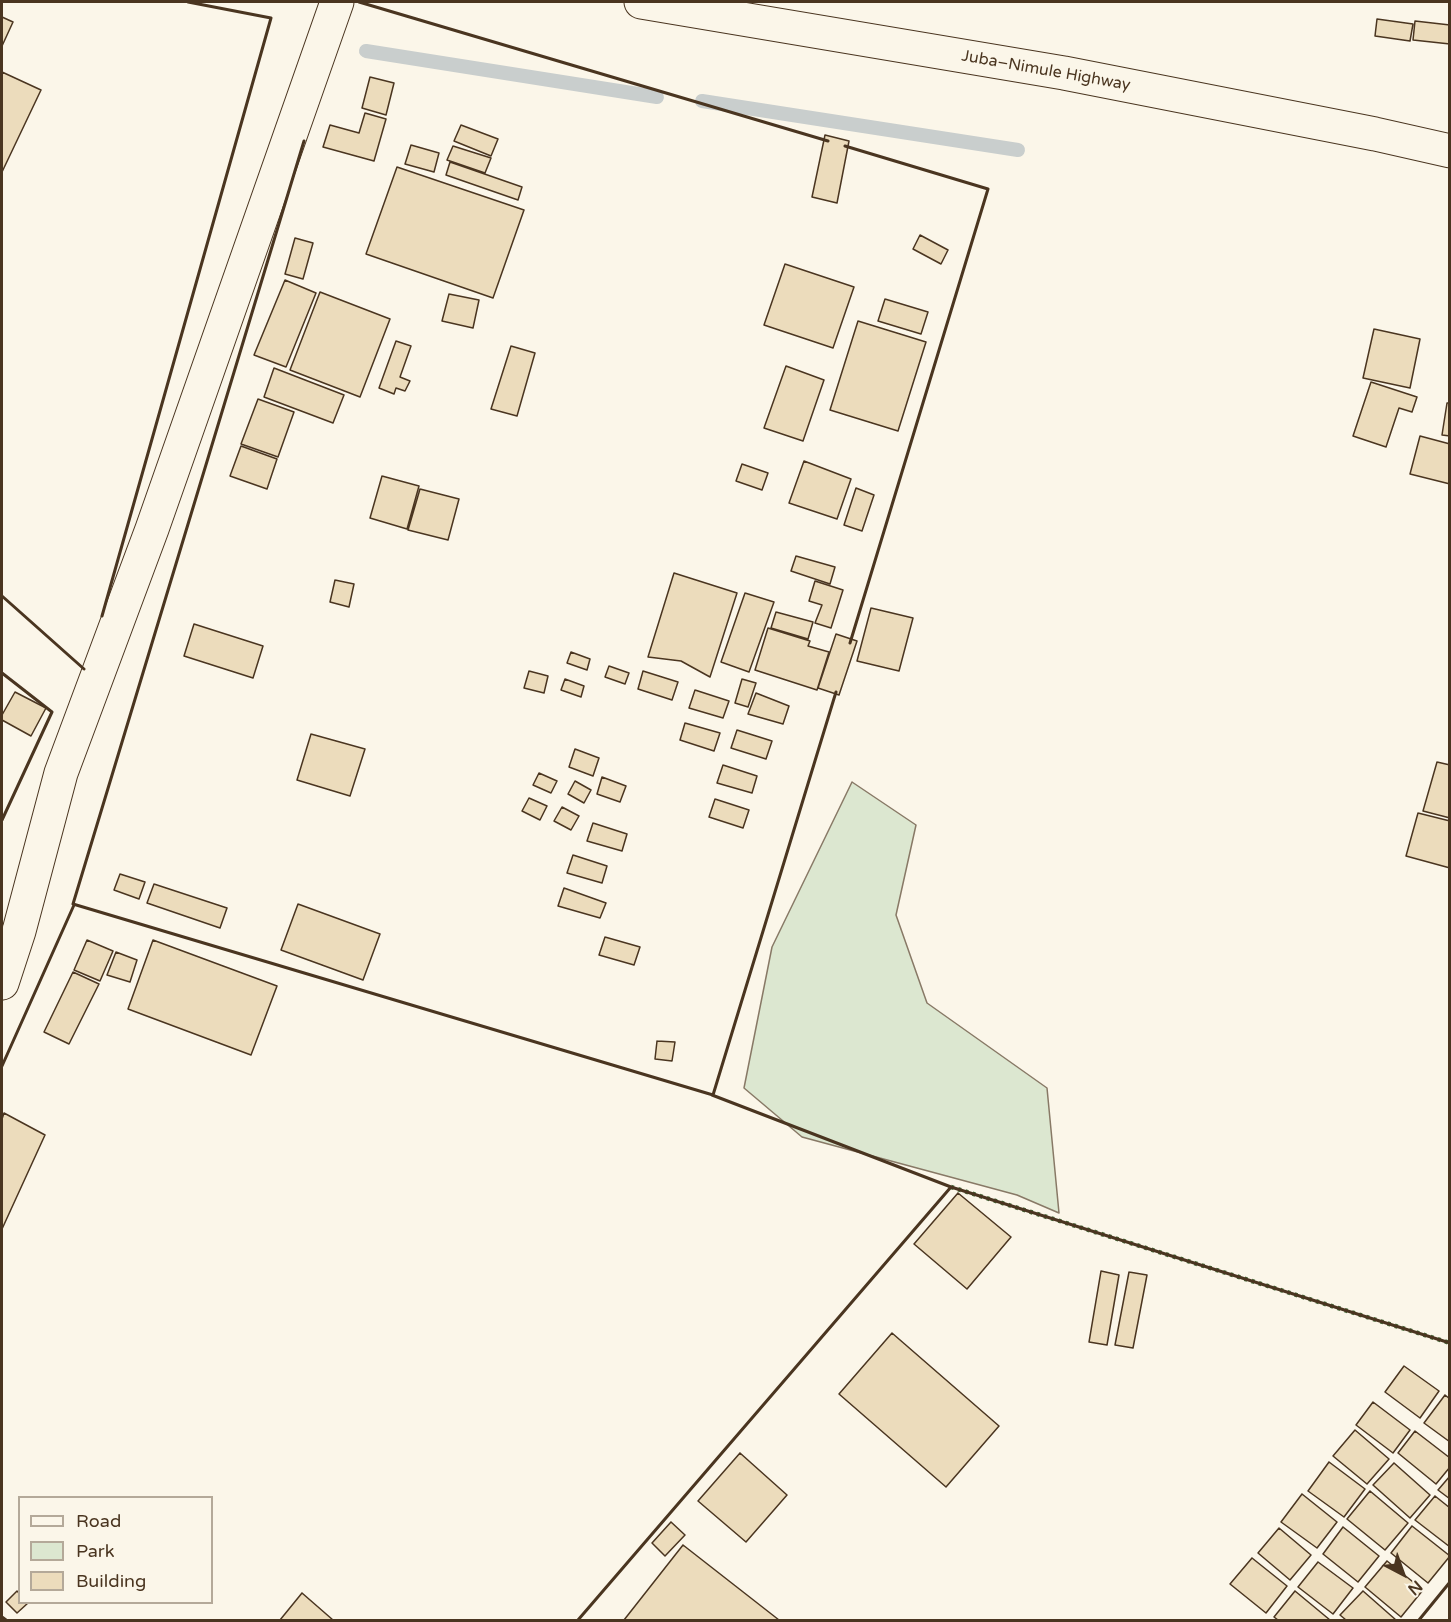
<!DOCTYPE html>
<html>
<head>
<meta charset="utf-8">
<style>
	body { margin:0 }
	#map { position:relative; width:1451px; height:1622px; overflow:hidden; background:#fbf6e9; font-family:"Varela Round",sans-serif }
	canvas { display:block }
	.frame { position:absolute; inset:0; border:3px solid #4a3520; pointer-events:none }
	.legend { position:absolute; left:18px; top:1496px; width:195px; height:108px; box-sizing:border-box; background:#fbf6e9; border:2px solid #b4a999; margin:0; padding:8px 10px; list-style:none; font-size:18px; color:#4a3520 }
	.legend li { display:flex; align-items:center; gap:12px; height:30px }
	.legend b { width:30px; border:2px solid #b4a999 }
	.north { position:absolute; left:1373px; top:1544px; width:60px; height:60px; -webkit-text-stroke:4px #fbf6e9; paint-order:stroke; rotate:139deg; font-size:16px; font-weight:700; line-height:24px; text-align:center; color:#4a3520 }
	.north::after { content:''; display:block; margin:auto; width:21px; height:27px; background:#4a3520; clip-path:polygon(50% 0,100% 100%,50% 72%,0 100%) }
</style>
</head>
<body>
<div id="map">
<canvas width="1451" height="1622"></canvas>
<div class="frame"></div>
<ul class="legend">
<li><b style="height:8px;background:#fbf6e9"></b>Road</li>
<li><b style="height:16px;background:#dce7d0"></b>Park</li>
<li><b style="height:16px;background:#ecdcbc"></b>Building</li>
</ul>
<div class="north">N</div>
</div>
<script>
const c = document.querySelector('canvas').getContext('2d');
c.lineJoin = 'round';
function fill(path, color) { c.fillStyle = color; c.fill(path, 'evenodd'); }
const shape = rows => new Path2D(rows.map(r => 'M' + r).join(''));
function trace(path, color, width, dash) { c.strokeStyle = color; c.lineWidth = width; c.lineCap = dash ? 'butt' : 'round'; c.setLineDash(dash || []); c.stroke(path); }
function label(font, color, halo, rows, align = 'center') {
  c.font = font + ' "Varela Round",sans-serif'; c.lineWidth = 4.5; c.setLineDash([]); c.textBaseline = 'middle'; c.strokeStyle = halo; c.fillStyle = color; for (const [text, x, y, turn = 0] of rows) {
    c.save(); c.translate(x, y); c.rotate((+turn || 0) * Math.PI / 180); c.textAlign = isNaN(turn) ? turn : align; if (halo) c.strokeText(text, 0, 0); c.fillText(text, 0, 0); c.restore();
  }
}
const green = shape([
	[852,782,916,825,896,915,927,1003,1047,1088,1059,1213,1017,1195,802,1137,744,1088,772,947,852,782]
]);
const stream = shape([
	[366,51,657,97],
	[702,101,1018,150]
]);
const building = shape([
	[2,17,13,22,2,46,2,17],
	[1377,19,1413,24,1410,41,1375,36,1377,19],
	[1415,21,1450,25,1450,44,1413,40,1415,21],
	[2,72,41,90,2,172,2,72],
	[370,77,394,83,386,115,362,108,370,77],
	[365,113,386,119,374,161,323,147,330,125,359,133,365,113],
	[461,125,498,139,491,156,454,141,461,125],
	[825,135,849,141,837,203,812,197,825,135],
	[411,145,439,153,434,172,405,164,411,145],
	[453,146,491,158,485,173,447,160,453,146],
	[450,162,522,187,518,200,446,175,450,162],
	[397,167,524,210,493,298,366,254,397,167],
	[920,235,948,250,941,264,913,249,920,235],
	[295,238,313,243,303,279,285,274,295,238],
	[785,264,854,287,833,348,764,325,785,264],
	[285,280,316,293,286,367,254,355,285,280],
	[320,292,390,319,360,397,290,370,320,292],
	[449,294,479,300,473,328,442,321,449,294],
	[885,299,928,312,921,334,878,321,885,299],
	[858,321,926,342,898,431,830,410,858,321],
	[1374,329,1420,339,1410,388,1363,378,1374,329],
	[396,341,411,346,400,377,410,381,405,391,396,388,394,394,379,388,396,341],
	[511,346,535,353,517,416,491,409,511,346],
	[786,366,824,380,803,441,764,428,786,366],
	[274,368,344,395,333,423,264,397,274,368],
	[1371,382,1417,397,1412,412,1399,408,1386,447,1353,436,1371,382],
	[258,399,294,412,278,457,241,444,258,399],
	[1447,403,1450,403,1450,436,1442,435,1447,403],
	[1420,436,1450,444,1450,484,1410,474,1420,436],
	[241,446,277,459,267,489,230,476,241,446],
	[804,461,851,479,837,519,789,503,804,461],
	[742,464,768,473,762,490,736,481,742,464],
	[382,476,419,486,407,529,370,518,382,476],
	[856,488,874,495,862,531,844,525,856,488],
	[420,489,459,499,448,540,408,530,420,489],
	[796,556,835,567,830,584,791,571,796,556],
	[674,573,737,593,710,677,681,661,648,657,674,573],
	[335,580,354,584,349,607,330,602,335,580],
	[815,581,843,590,831,628,815,623,822,605,809,601,815,581],
	[745,593,774,602,749,672,721,662,745,593],
	[871,608,913,618,899,671,857,661,871,608],
	[776,612,813,622,808,639,771,628,776,612],
	[194,624,263,646,253,678,184,656,194,624],
	[768,628,810,641,808,646,829,652,817,690,755,670,768,628],
	[836,634,857,641,839,695,818,688,836,634],
	[571,652,590,659,587,670,567,663,571,652],
	[609,666,629,673,625,684,605,677,609,666],
	[529,671,548,676,544,693,524,688,529,671],
	[643,671,678,682,672,700,638,689,643,671],
	[565,679,584,686,581,697,561,690,565,679],
	[742,679,756,683,748,707,735,703,742,679],
	[695,690,729,701,723,718,689,708,695,690],
	[15,692,46,708,31,736,2,720,2,715,15,692],
	[756,693,789,706,783,724,748,714,756,693],
	[685,723,720,733,714,751,680,740,685,723],
	[737,730,772,741,766,759,731,748,737,730],
	[311,734,365,749,350,796,297,780,311,734],
	[575,749,599,758,593,776,569,767,575,749],
	[1437,762,1450,765,1450,818,1423,811,1437,762],
	[723,765,757,776,752,793,717,783,723,765],
	[539,773,557,781,551,793,533,785,539,773],
	[602,777,626,786,620,802,597,794,602,777],
	[575,781,591,790,584,803,568,794,575,781],
	[529,798,547,806,540,820,522,811,529,798],
	[715,799,749,810,743,828,709,817,715,799],
	[562,807,579,816,571,830,554,821,562,807],
	[1418,813,1450,821,1450,868,1406,856,1418,813],
	[593,823,627,834,622,851,587,841,593,823],
	[573,855,607,866,602,883,567,873,573,855],
	[120,874,145,882,139,899,114,890,120,874],
	[154,884,227,908,220,928,147,903,154,884],
	[564,888,606,903,600,918,558,906,564,888],
	[298,904,380,934,363,980,281,950,298,904],
	[605,937,640,947,634,965,599,955,605,937],
	[87,940,113,951,100,981,74,970,87,940],
	[153,940,277,986,251,1055,128,1009,153,940],
	[116,952,137,960,130,982,107,975,116,952],
	[73,972,99,984,69,1044,44,1032,73,972],
	[657,1041,675,1042,672,1061,655,1059,657,1041],
	[4,1113,45,1135,2,1229,2,1119,4,1113],
	[958,1193,1011,1237,967,1289,914,1244,958,1193],
	[1101,1271,1119,1275,1107,1345,1089,1342,1101,1271],
	[1129,1272,1147,1275,1133,1348,1115,1345,1129,1272],
	[892,1333,999,1426,946,1487,839,1394,892,1333],
	[1404,1366,1439,1391,1420,1418,1385,1392,1404,1366],
	[1445,1395,1450,1399,1450,1442,1424,1423,1445,1395],
	[1373,1402,1410,1430,1393,1453,1356,1425,1373,1402],
	[1355,1430,1389,1459,1367,1484,1333,1456,1355,1430],
	[1415,1431,1450,1458,1450,1467,1436,1484,1398,1453,1415,1431],
	[740,1453,787,1495,746,1542,698,1501,740,1453],
	[1329,1462,1365,1489,1344,1517,1308,1491,1329,1462],
	[1394,1463,1430,1495,1410,1518,1373,1485,1394,1463],
	[1450,1476,1450,1499,1438,1490,1450,1476],
	[1370,1491,1408,1523,1385,1550,1347,1519,1370,1491],
	[1302,1494,1337,1522,1317,1548,1281,1522,1302,1494],
	[1435,1496,1450,1508,1450,1547,1415,1520,1435,1496],
	[671,1522,685,1535,665,1556,652,1543,671,1522],
	[1412,1526,1450,1556,1428,1583,1391,1553,1412,1526],
	[1343,1527,1379,1556,1358,1582,1323,1554,1343,1527],
	[1279,1528,1311,1555,1290,1580,1258,1553,1279,1528],
	[683,1545,779,1620,624,1620,683,1545],
	[1252,1558,1287,1586,1266,1613,1230,1584,1252,1558],
	[1387,1561,1423,1590,1401,1617,1365,1587,1387,1561],
	[1318,1562,1353,1588,1333,1614,1298,1587,1318,1562],
	[17,1591,20,1594,20,1602,28,1603,17,1613,6,1602,17,1591],
	[1295,1591,1330,1620,1278,1620,1274,1617,1295,1591],
	[1363,1591,1396,1620,1346,1620,1340,1615,1363,1591],
	[302,1593,333,1620,280,1620,302,1593]
]);
const minor = shape([
	[2,983,19,931,61,773,152,529,337,2]
]);
const major = shape([
	[641,2,1064,73,1375,134,1450,151]
]);
const hedge = shape([
	[951,1187,1450,1343]
]);
const wall = shape([
	[359,2,828,141],
	[304,141,73,904,713,1095,836,692],
	[845,146,988,189,850,643],
	[2,596,84,669],
	[102,616,271,18,188,2],
	[2,673,52,712,2,820],
	[2,1066,74,905],
	[950,1188,951,1187,1450,1343],
	[2,1617,6,1620],
	[578,1620,951,1187,712,1095],
	[1419,1620,1450,1582]
]);
const streetNames = [
	["Juba–Nimule Highway",1046,71,10]
];
fill(green, '#dce7d0');
trace(green, '#887966', 1.5);
trace(stream, '#c9cecd', 14);
fill(building, '#ecdcbc');
trace(building, '#4a3520', 1.5);
trace(minor, '#4a3520', 35);
trace(major, '#4a3520', 35);
trace(minor, '#fbf6e9', 33);
trace(major, '#fbf6e9', 33);
trace(hedge, '#436837', 4.5, [3, 4.5]);
trace(wall, '#4a3520', 3);
label('16px', '#4a3520', '#fbf6e9', streetNames);
</script>
</body>
</html>
